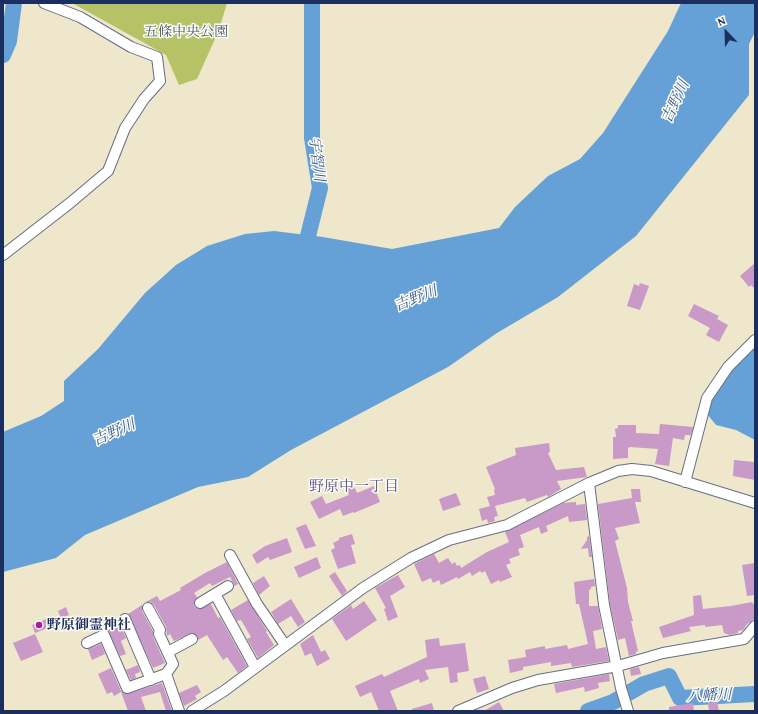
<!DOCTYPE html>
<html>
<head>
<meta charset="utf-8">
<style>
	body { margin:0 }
	#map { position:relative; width:758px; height:714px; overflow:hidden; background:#eee7cb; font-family:"Gentium Book Plus",serif }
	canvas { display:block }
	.frame { position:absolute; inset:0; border:4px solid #1b2f5e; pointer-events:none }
	.north { position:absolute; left:706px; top:12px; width:40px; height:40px; -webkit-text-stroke:3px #fdfcf7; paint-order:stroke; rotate:337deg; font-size:11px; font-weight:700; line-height:16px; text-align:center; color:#1b2f5e }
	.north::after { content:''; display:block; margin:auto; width:14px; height:18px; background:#1b2f5e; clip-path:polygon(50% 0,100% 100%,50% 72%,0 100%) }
</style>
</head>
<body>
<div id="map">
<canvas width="758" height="714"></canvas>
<div class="frame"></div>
<div class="north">N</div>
</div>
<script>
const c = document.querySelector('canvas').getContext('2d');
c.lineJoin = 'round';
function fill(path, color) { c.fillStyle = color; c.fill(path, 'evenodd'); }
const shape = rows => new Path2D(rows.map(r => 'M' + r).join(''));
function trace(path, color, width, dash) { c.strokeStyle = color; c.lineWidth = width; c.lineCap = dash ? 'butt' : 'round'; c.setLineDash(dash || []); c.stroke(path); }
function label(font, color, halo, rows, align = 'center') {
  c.font = font + ' "Gentium Book Plus","Noto Serif JP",serif'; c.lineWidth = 3; c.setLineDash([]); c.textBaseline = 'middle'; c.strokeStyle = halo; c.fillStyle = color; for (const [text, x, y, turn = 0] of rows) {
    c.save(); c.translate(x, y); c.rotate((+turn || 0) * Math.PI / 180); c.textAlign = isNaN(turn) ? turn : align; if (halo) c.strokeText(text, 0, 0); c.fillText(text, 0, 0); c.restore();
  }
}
const green = shape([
	[72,3,227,3,219,30,197,79,179,85,166,55]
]);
const water = shape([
	[681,3,755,3,755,32,749,44,749,95,636,236,558,297,497,333,448,367,291,450,248,477,198,487,85,535,56,558,3,572,3,432,41,416,64,401,64,381,98,349,145,293,176,265,207,246,245,234,274,231,323,237,392,249,499,228,515,207,548,176,580,159,603,133,668,31],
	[755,347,755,440,736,430,716,425,707,414,708,406,718,388,735,366]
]);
const river = shape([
	[3,55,9,41,14,3],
	[303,256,320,188,312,138,312,3],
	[588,711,613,702,644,684,669,676,680,698,755,694]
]);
const building = shape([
	[755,263,755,289,751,285,749,287,740,276],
	[640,283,649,286,640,310,627,306,634,284,639,286],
	[694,304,719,316,717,319,728,325,719,342,706,335,710,328,688,316],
	[660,424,693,427,691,435,685,435,684,440,673,438,669,466,655,464,658,449,630,447,628,448,628,458,613,459,613,437,616,437,615,429,618,428,618,425,636,425,636,433,659,434],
	[549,443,550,452,548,453,556,470,584,467,587,477,557,481,561,489,548,497,547,495,527,502,525,498,495,506,498,516,494,517,495,521,488,523,487,519,482,521,479,509,490,506,487,497,495,495,494,490,495,489,486,467,516,455,515,448],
	[734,460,754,462,755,480,733,476],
	[353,484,357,493,374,486,380,502,354,513,353,512,343,516,340,509,319,519,310,502,322,496,326,504,349,495,345,487],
	[631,489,640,489,641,502,635,502,640,523,615,528,619,539,615,541,627,588,628,602,633,621,631,621,638,651,636,652,636,654,629,656,625,638,618,640,610,604,598,504,632,498],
	[456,493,461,505,443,511,439,499],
	[576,502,576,505,585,504,587,520,569,522,568,516,546,526,548,531,541,534,539,527,520,535,524,547,518,549,520,555,509,559,511,563,506,565,512,577,500,582,499,580,491,584,485,571,482,573,480,571,472,576,470,572,458,579,457,577,441,585,439,580,433,583,431,578,422,582,414,564,434,554,439,563,448,558,452,564,455,562,457,566,460,565,461,568,487,552,509,542,505,532,563,503],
	[306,524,316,546,305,549,296,528],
	[352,534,355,544,351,545,356,563,338,569,331,550,335,548,333,543,339,540,339,538],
	[589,536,592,557,589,557,588,548,581,549,587,540,587,537],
	[287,538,292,552,270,560,268,557,257,564,252,555,265,546],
	[317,557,321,568,299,578,294,567],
	[227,562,238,584,235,586,230,577,212,586,210,583,194,593,197,597,194,604,195,607,200,609,211,604,218,618,220,617,247,666,238,673,227,657,223,660,207,635,198,640,197,636,192,633,174,641,170,634,167,636,166,627,154,605,151,602,146,602,157,596,160,601,181,590,180,588,205,573],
	[755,563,755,595,747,596,742,565],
	[335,572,347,591,342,596,329,576],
	[398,575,405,587,390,596,398,617,388,621,384,609,386,608,375,588],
	[264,576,270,586,259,595,253,583],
	[594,579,595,586,591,587,591,589,589,590,589,606,598,606,602,629,593,631,596,649,606,647,609,661,572,667,571,663,551,666,551,662,523,667,523,670,510,673,508,660,526,657,525,650,545,646,545,649,567,645,568,649,588,644,579,604,576,604,574,582],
	[701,595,703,609,731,606,752,602,755,606,755,619,747,624,743,630,738,631,738,633,730,635,724,633,722,625,705,627,705,625,689,627,691,631,663,638,659,627,694,615,693,596],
	[291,599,305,622,298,627,291,616,278,624,271,612],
	[248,600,267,631,266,632,274,645,258,658,247,639,251,637,241,620,237,621,231,610],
	[364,601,377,620,346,641,332,619,351,605,353,609],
	[142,605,142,611,153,631,153,637,165,663,153,668,128,614],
	[66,607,69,615,61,618,58,611],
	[51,617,55,625,35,633,32,625],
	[120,624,126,638,121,641,126,654,120,656,108,630],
	[35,634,43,652,21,661,13,643],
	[313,635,321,652,325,650,330,659,317,666,311,653,305,656,300,644],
	[439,638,440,646,465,643,469,671,457,673,458,682,450,683,448,667,425,670,429,679,420,683,419,679,390,691,398,711,379,711,371,692,360,697,355,686,382,674,384,677,427,657,425,640],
	[101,644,105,654,92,660,88,649],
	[138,665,140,672,135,674,136,678,131,680,126,670],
	[639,667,641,674,631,676,630,669],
	[111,668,121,691,126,694,162,683,172,711,166,711,160,692,141,697,146,711,128,711,121,692,114,696,112,692,107,694,98,674],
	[609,674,610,681,598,683,599,688,585,692,584,687,556,693,554,684],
	[485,676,489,689,477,693,473,679],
	[197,685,201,692,195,696,197,699,184,706,179,693],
	[717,701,719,711,709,711,708,703],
	[499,702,504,711,484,711],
	[432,703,434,711,412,711,412,709],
	[693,703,694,711,669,711,669,707]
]);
const minor = shape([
	[3,255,70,203,108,171,125,128,144,99,160,81,157,57,131,47,80,17,44,3],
	[685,482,707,398,728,367,755,340],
	[589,483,604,605,621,688,628,711],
	[230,555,257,604,285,645],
	[215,594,255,667],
	[200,603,228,586],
	[148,608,160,630,159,634,173,664,166,674,179,711],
	[125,619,151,680],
	[87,643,104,635,127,688,166,674],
	[168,652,192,639],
	[192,711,224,691,363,588,411,558,449,540,507,525,589,483,618,471,632,469,651,471,755,503],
	[458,711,512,688,538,680,618,666,663,653,744,639,755,626]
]);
const markers = [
	[39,625,4,"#b5179e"]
];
const parkNames = [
	["五條中央公園",186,32]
];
const poiNames = [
	["野原御霊神社",47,625]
];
const waterNames = [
	["吉野川",676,102,-65],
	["宇智川",316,159,83],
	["吉野川",416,299,-22],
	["吉野川",114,433,-24],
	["八幡川",709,696,-2]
];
const neighbourhoodNames = [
	["野原中一丁目",354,487]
];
fill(green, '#b5c366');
fill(water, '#65a1d6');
trace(river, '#65a1d6', 16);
fill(building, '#c999c8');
trace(minor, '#656f84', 12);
trace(minor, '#fff', 10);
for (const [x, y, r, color] of markers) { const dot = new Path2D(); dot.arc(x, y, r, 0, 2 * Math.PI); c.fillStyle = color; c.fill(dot); trace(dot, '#fdfcf7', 1.5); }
label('14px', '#495b60', '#fdfcf7', parkNames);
label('bold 14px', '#1b2f5e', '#fdfcf7', poiNames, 'left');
label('italic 15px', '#395d8e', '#fdfcf7', waterNames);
label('15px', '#585483', '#fdfcf7', neighbourhoodNames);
</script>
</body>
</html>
